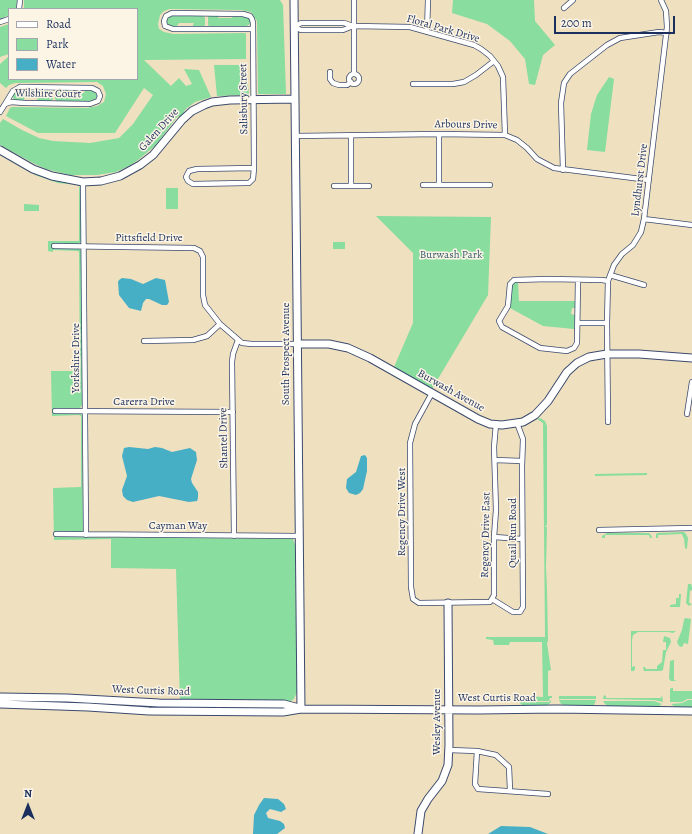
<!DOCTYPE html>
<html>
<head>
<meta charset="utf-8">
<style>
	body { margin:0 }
	#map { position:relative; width:692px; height:834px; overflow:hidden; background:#efe0bf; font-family:Alegreya,serif }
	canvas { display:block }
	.legend { position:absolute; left:8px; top:8px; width:130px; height:72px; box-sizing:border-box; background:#fcf5e5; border:1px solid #a2a6af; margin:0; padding:5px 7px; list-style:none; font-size:12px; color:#1b2f5e }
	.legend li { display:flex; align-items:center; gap:8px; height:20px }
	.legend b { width:20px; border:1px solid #a2a6af }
	.north { position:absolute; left:8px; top:786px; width:40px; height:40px; -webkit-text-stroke:3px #fcf5e5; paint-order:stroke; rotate:0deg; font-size:11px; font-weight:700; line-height:16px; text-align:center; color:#1b2f5e }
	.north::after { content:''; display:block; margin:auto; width:14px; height:18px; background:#1b2f5e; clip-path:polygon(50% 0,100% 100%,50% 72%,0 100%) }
	.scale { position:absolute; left:554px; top:16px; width:121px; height:18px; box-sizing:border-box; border:2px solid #1b2f5e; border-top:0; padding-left:5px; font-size:12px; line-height:14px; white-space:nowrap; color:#1b2f5e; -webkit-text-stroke:3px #fcf5e5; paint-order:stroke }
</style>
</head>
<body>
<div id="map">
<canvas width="692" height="834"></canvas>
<ul class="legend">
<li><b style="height:5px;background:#fff"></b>Road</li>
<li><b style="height:11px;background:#88dd9f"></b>Park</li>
<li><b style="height:11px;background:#46afc5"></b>Water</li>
</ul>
<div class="north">N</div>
<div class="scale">200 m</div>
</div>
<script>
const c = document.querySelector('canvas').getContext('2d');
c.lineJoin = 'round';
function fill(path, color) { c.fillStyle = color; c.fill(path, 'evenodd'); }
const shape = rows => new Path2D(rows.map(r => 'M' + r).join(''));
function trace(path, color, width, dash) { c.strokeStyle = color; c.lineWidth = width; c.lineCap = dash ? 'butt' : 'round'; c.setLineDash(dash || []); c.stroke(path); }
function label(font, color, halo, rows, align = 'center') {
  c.font = font + ' Alegreya,serif'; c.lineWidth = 3; c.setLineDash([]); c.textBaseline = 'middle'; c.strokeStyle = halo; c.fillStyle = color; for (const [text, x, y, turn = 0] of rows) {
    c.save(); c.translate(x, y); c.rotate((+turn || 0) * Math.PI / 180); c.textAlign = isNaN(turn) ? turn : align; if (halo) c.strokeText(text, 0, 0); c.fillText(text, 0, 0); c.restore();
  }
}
const green = shape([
	[0,0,17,0,16,9,9,9,9,15,0,19],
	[24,0,280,0,283,5,286,94,258,94,257,21,251,12,240,10,170,9,164,11,160,15,158,24,159,29,164,32,173,34,245,33,246,34,246,59,144,60,171,86,179,78,186,86,192,84,184,69,199,70,211,97,195,102,187,108,184,111,185,113,180,118,178,116,176,118,156,145,138,160,129,166,116,172,97,175,70,175,46,169,35,164,0,145,0,123,3,119,22,130,39,138,53,141,90,143,119,138,133,124,153,95,144,88,115,133,38,133,6,116,10,108,12,107,87,108,97,106,104,102,106,94,103,86,97,82,15,83,9,85,6,88,0,83,0,64,8,57,9,57,9,79,137,79,137,9,24,9],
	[453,0,534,0,535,21,555,45,543,55,535,85,529,84,525,59,510,41,487,24,452,13],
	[202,14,205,18,205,25,203,27,192,27,194,23,179,23,176,27,173,27,166,23,166,18,170,15],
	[210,14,219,14,218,18,232,18,234,15,246,15,250,19,250,24,243,28,210,27,208,25,208,17],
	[9,24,9,54,0,57,0,27],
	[214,65,246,65,249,95,217,96],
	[609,77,614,79,605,152,587,150,591,114,597,95],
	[50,88,52,91,53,99,50,102,36,102,38,98,25,97,23,102,15,101,13,98,13,94,17,89],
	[58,89,71,89,70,93,84,93,86,89,95,91,97,96,95,100,90,102,58,102,55,99,55,91],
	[0,154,78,184,81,189,81,242,78,244,53,244,53,248,78,249,80,249,82,253,82,405,80,408,54,408,55,413,79,413,82,415,83,529,83,531,80,532,56,532,56,537,293,539,295,544,297,693,293,700,288,702,180,701,176,569,111,568,111,539,54,540,53,488,81,487,81,416,79,415,52,416,51,371,80,371,79,252,78,251,53,250,53,252,48,251,48,241,79,241,79,187,78,185,58,183,35,175,0,155],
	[166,188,178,188,178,209,166,209],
	[24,204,39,205,39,211,24,211],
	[376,216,491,217,488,295,432,389,394,367,413,323,413,253],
	[333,242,345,242,345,249,333,249],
	[514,282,518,282,519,301,575,301,575,308,572,308,571,314,575,315,574,329,543,326,510,308,512,285],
	[540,418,545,421,547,426,547,525,545,527,547,527,546,567,547,589,548,641,547,643,551,670,548,671,548,696,552,696,552,698,550,698,549,701,519,701,519,698,524,696,543,697,542,642,510,642,509,645,494,645,493,640,486,639,486,637,545,637,543,423,537,419],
	[647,473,647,475,595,476,595,474],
	[684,532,686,534,688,538,687,548,686,549,685,548,684,538,683,537,682,534,658,535,658,538,656,538,656,534,658,533],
	[607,533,649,533,651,535,652,538,650,538,649,535,605,535,605,538,602,538,602,536],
	[688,584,691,584,692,587,692,590,690,591,689,603,692,604,689,606,686,603],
	[679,594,681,594,680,607,670,607,670,605,676,604,676,598,679,598],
	[685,618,691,619,688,644,684,643,683,645,683,646,681,647,679,646,677,642,682,630,684,620],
	[631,631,676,631,673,633,668,632,638,632,633,635,632,640,632,667,635,666,635,669,634,671,631,671],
	[664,636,670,638,671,642,666,652,663,670,661,671,644,671,643,667,645,667,646,669,657,669,657,666,662,662,663,650,666,650,666,642,663,642],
	[677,659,674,660,674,680,677,681,671,681,669,679,670,661],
	[671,688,673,688,673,691,692,691,692,699,687,699,682,702,670,702,670,689],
	[604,695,606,696,606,698,661,698,662,695,663,702,654,700,603,699],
	[559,696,596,696,596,699,559,699],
	[551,700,551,702,548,705,522,705,519,702,549,702],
	[559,700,596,700,594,705,592,706,564,705,561,704],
	[688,700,692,700,692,707,675,707,671,704,682,703],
	[603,701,654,701,662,704,659,706,608,706,605,704]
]);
const water = shape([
	[122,278,131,279,143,284,156,278,165,280,169,302,167,305,162,305,149,299,146,299,143,303,141,311,129,308,119,295,118,282,119,280],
	[129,447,148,449,155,447,162,448,172,452,190,448,196,452,197,460,191,479,192,483,198,492,198,498,197,501,189,502,159,496,133,502,127,500,123,496,122,490,127,476,122,456,124,448],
	[365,455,367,458,367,471,363,489,360,493,356,495,349,493,346,488,347,479,356,472,361,456],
	[264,798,278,799,284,804,286,809,281,812,270,809,266,813,268,818,280,821,284,824,285,828,277,834,253,834,254,815,259,805],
	[501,826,530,827,548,834,488,834]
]);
const street = shape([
	[354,0,354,74],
	[564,8,573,0],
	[19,9,20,0],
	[0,22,9,19],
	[294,27,301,23,344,23,353,26,410,27,474,45,481,49,490,56,498,66,503,77,505,135],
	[294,27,301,30,343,30,353,26],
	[253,29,173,29,165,26,164,21,166,16,172,13,243,14,250,16,252,19,253,23,254,168],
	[427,32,428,0],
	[330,72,330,79,333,83,339,85,347,85,351,82],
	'349 79a5 5 0 1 1 10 0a5 5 0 1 1-10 0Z',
	[413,84,453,84,464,82,476,75,494,61],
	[20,87,92,88,98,91,100,96,98,101,90,104,25,103,11,102,5,104,13,91,20,87],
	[0,112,5,104],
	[439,134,439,185],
	[351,135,351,186],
	[296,136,439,134,505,135,517,140,527,148,537,159,554,168,649,180],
	[254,168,253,179,249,183,245,183,193,184,188,181,186,177,189,171,197,169,254,168],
	[563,170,561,103,564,83,570,74,607,45,620,38,659,32,667,33],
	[83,182,86,535],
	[423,185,490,185],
	[334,186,369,186],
	[644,219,692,225],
	[54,246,194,248,200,251,203,257,203,295,205,305,220,324,242,343,252,344,297,344],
	[610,275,644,285],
	[578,280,577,343,574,348,567,351,540,348,502,327,499,321,508,306,510,284,514,280,548,279,602,280,608,281],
	[578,323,607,323],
	[144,341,193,340,207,336,220,324],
	[432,393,415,424,410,443,411,587,413,599,419,603,490,602,494,595,494,537,496,510,494,447,496,424],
	[55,411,233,412],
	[687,414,692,382],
	[608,422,607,323,608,281,614,265,622,254,633,245,641,232,644,219,667,27,666,11,661,0],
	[495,460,522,461],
	[599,530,692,528],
	[56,534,299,536],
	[234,536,232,362,233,354,238,340],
	[494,537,522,539],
	[492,599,513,612,520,612,523,607,522,466,523,439,517,423],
	[449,750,477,751,496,755,509,767,510,790],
	[477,751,475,784,478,789,548,794]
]);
const secondary = shape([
	[294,0,301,709],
	[0,150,33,169,52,176,83,182,101,181,120,176,140,165,153,155,182,120,192,111,204,105,212,102,230,100,295,99],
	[297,344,329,344,348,348,370,358,478,419,490,424,502,425,523,422,535,415,548,401,567,372,577,363,589,357,607,354,639,354,692,358],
	[0,697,67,698,159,703,284,704,299,708],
	[0,704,88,707,149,711,283,712,301,709,478,710,556,709,692,711],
	[418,834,421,811,428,799,442,781,448,765,449,745,448,603]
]);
const streetNames = [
	["Floral Park Drive",443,29,16],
	["Wilshire Court",48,94,1],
	["Salisbury Street",244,99,-91],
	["Arbours Drive",466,125,1],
	["Galen Drive",159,130,-48],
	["Lyndhurst Drive",640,180,-83],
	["Pittsfield Drive",149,238],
	["South Prospect Avenue",286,354,-90],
	["Yorkshire Drive",76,358,-90],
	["Burwash Avenue",451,391,29],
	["Carerra Drive",144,402],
	["Shantel Drive",224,438,-91],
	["Regency Drive West",402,512,-90],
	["Cayman Way",178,526],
	["Quail Run Road",513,533,-90],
	["Regency Drive East",486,535,-89],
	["West Curtis Road",151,691,2],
	["West Curtis Road",497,698],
	["Wesley Avenue",437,722,-90]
];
const parkNames = [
	["Burwash Park",451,255]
];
fill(green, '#88dd9f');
fill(water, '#46afc5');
trace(street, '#3b4a6d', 6);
trace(secondary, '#3b4a6d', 9);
trace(street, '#fff', 4.5);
trace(secondary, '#fff', 7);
label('11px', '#1b2f5e', '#fcf5e5', streetNames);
label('11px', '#365a6e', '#fcf5e5', parkNames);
</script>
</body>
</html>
